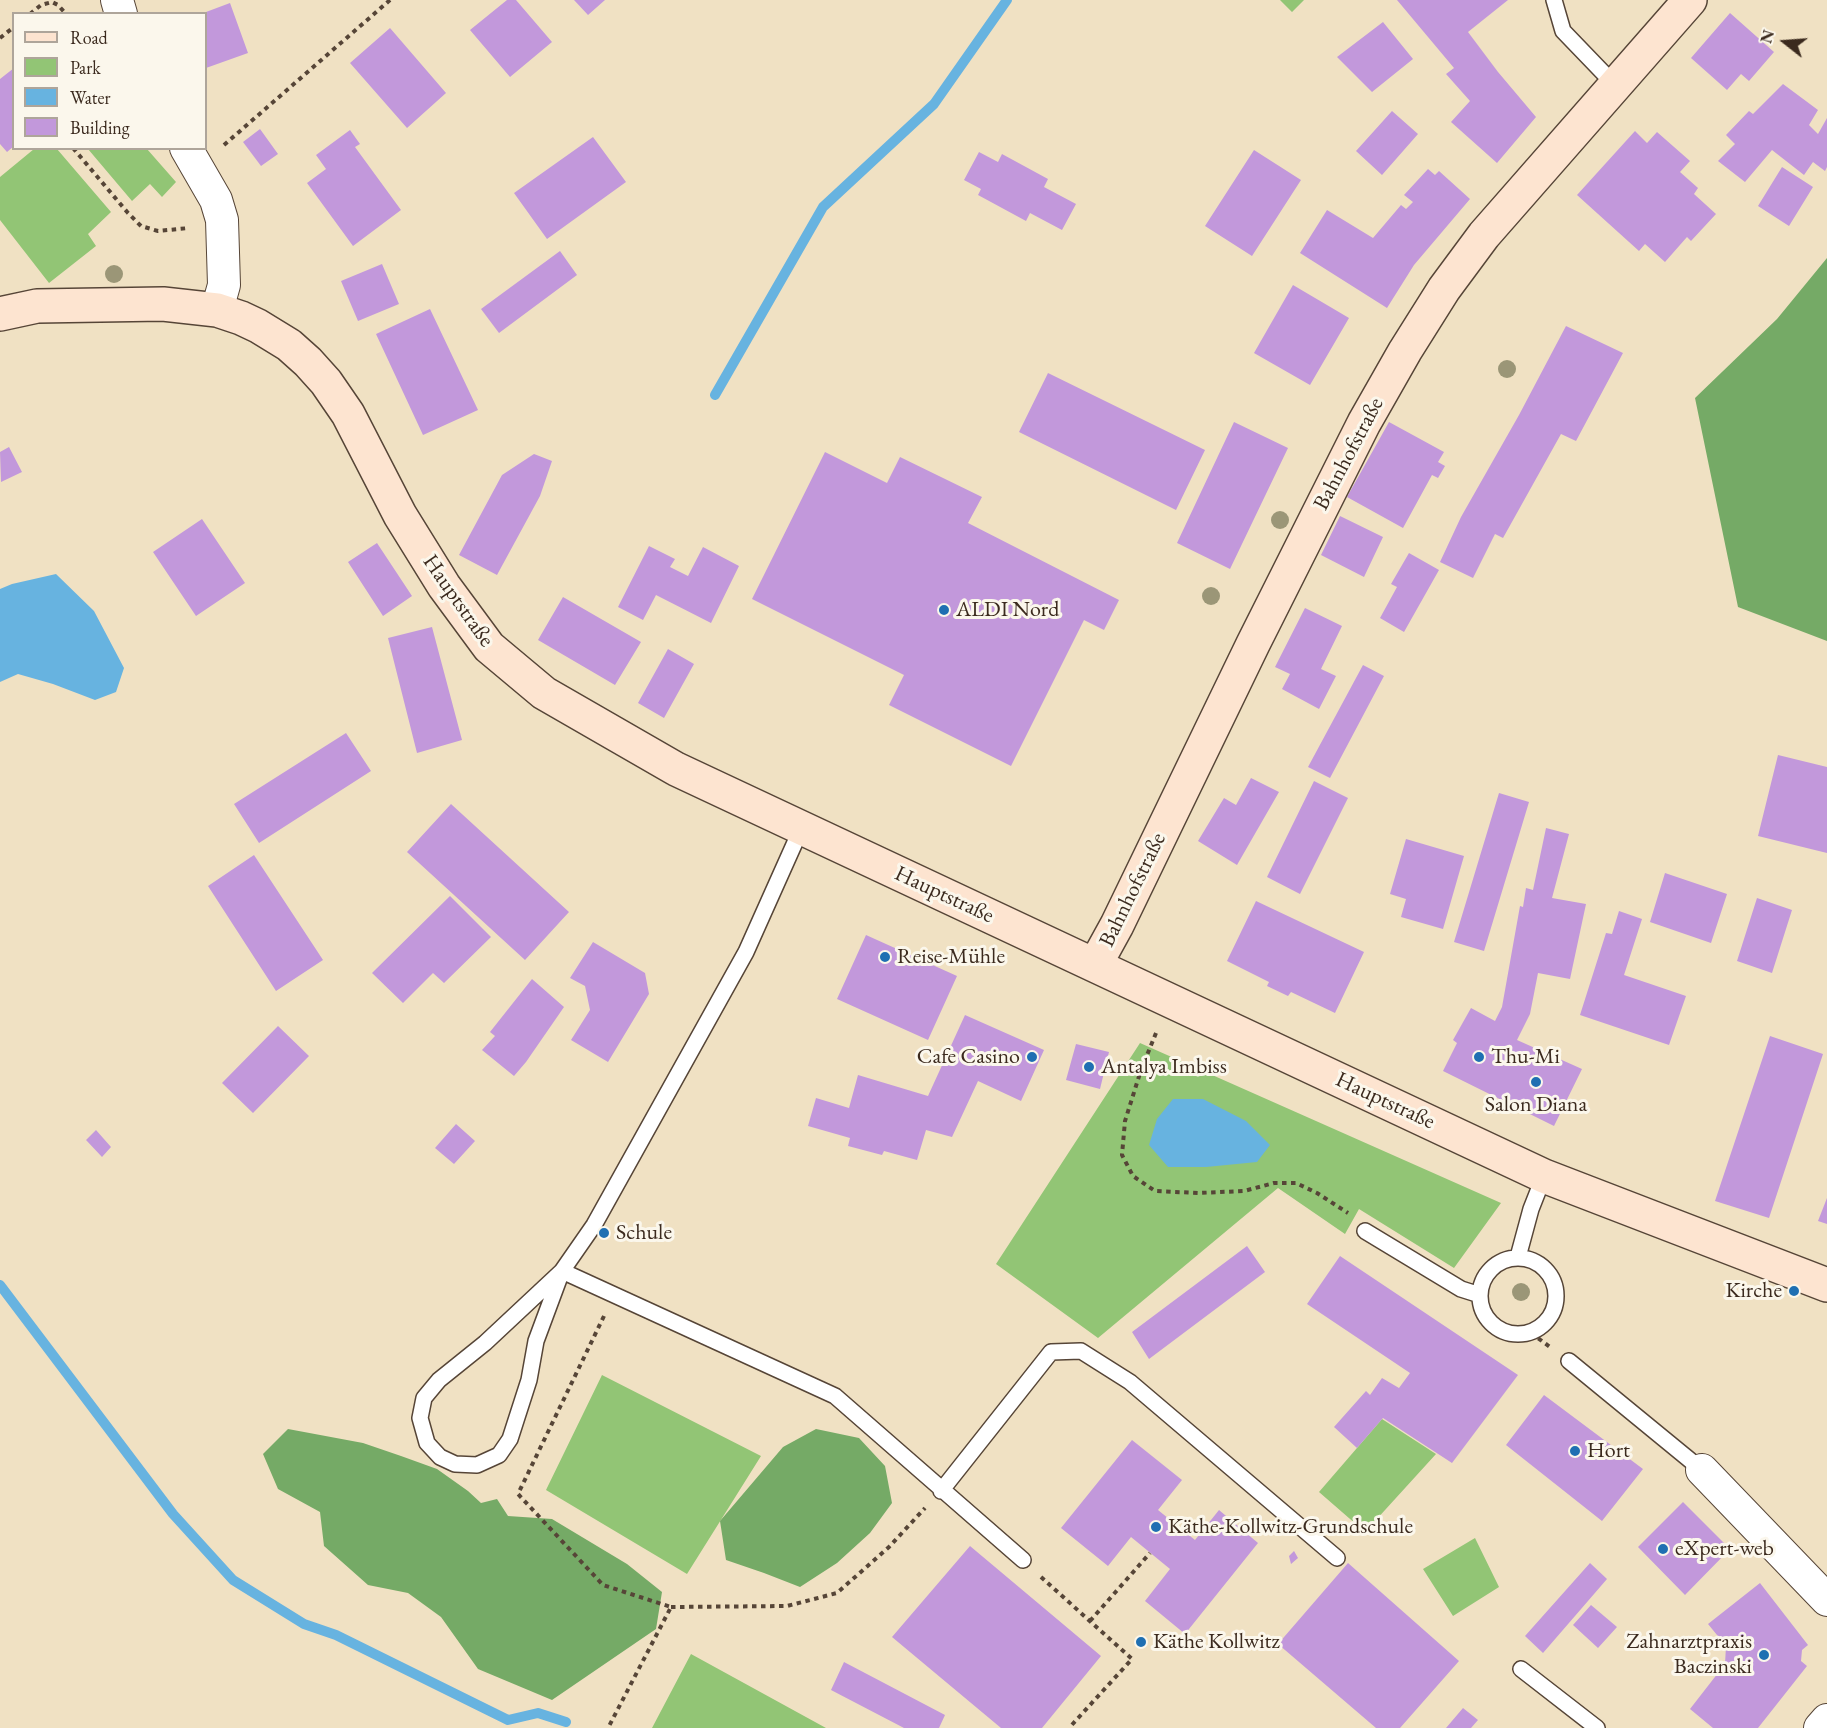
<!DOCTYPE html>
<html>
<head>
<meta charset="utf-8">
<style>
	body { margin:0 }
	#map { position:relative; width:1827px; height:1728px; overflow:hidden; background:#f0e1c3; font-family:"EB Garamond",serif }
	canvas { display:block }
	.legend { position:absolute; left:12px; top:12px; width:195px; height:138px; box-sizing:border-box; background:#fbf7ec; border:2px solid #aea59a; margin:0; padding:8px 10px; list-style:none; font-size:18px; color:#3b2a1e }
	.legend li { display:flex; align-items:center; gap:12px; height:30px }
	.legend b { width:30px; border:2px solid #aea59a }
	.north { position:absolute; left:1755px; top:12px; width:60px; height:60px; -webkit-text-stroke:4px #fbf7ec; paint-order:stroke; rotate:287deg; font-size:16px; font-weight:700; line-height:24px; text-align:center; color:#3b2a1e }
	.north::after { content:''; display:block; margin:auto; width:21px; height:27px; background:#3b2a1e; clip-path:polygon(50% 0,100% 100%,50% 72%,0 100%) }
</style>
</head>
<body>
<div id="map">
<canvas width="1827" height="1728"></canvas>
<ul class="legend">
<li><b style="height:8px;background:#fde4d0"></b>Road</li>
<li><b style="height:16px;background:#92c575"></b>Park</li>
<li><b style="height:16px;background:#67b3e0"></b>Water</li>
<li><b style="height:16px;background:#c298db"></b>Building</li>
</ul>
<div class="north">N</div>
</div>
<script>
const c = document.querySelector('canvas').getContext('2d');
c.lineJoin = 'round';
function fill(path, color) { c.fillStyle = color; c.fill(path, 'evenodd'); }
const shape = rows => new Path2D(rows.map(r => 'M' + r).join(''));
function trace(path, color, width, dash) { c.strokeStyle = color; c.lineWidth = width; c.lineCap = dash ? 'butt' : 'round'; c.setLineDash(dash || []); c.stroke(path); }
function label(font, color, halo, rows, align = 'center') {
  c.font = font + ' "EB Garamond",serif'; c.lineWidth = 6; c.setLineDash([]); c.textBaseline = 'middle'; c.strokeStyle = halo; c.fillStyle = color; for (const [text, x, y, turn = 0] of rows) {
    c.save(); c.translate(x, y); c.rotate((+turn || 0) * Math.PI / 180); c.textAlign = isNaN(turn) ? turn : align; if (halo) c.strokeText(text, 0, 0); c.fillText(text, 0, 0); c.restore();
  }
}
const green = shape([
	[1280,0,1304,0,1292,12],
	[34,149,57,149,111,212,88,234,96,246,49,283,0,220,0,177],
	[88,149,147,149,176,182,162,197,150,184,132,201],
	[1140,1043,1501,1203,1454,1268,1359,1209,1345,1234,1278,1188,1098,1338,996,1264],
	[602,1375,761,1456,687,1574,546,1490],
	[1382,1419,1436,1454,1365,1532,1319,1492],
	[1475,1538,1499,1587,1453,1616,1423,1569],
	[691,1654,826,1728,652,1728]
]);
const forest = shape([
	[1827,258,1827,641,1738,607,1695,398,1777,319],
	[288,1429,363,1443,401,1456,437,1469,468,1491,481,1503,497,1499,508,1516,552,1519,627,1564,662,1592,656,1629,552,1700,478,1669,441,1617,408,1593,368,1585,324,1546,320,1512,278,1489,263,1454],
	[816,1429,859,1438,885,1466,892,1503,870,1533,837,1563,800,1587,764,1573,726,1560,720,1521,783,1447]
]);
const water = shape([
	[56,574,94,611,124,668,116,692,95,700,53,684,18,674,0,682,0,589,12,584],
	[1173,1099,1203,1099,1246,1121,1270,1145,1257,1162,1206,1167,1168,1167,1149,1145,1157,1119]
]);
const stream = shape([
	[715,395,823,207,934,104,1007,0],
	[0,1285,173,1514,233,1580,304,1624,336,1635,508,1720,538,1713,566,1722]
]);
const building = shape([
	[507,0,516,0,552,42,510,77,470,30],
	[574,0,605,0,588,15],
	[1397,0,1508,0,1468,32,1498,72,1536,117,1497,163,1451,122,1470,101,1446,74,1454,68],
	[230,3,248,53,206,68,206,12],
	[1730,13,1774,52,1749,81,1741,74,1727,90,1691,58],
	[1383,22,1413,59,1372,92,1337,57],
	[390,28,446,93,407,128,350,63],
	[14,68,14,146,7,152,0,144,0,79],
	[1783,84,1818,110,1809,125,1818,134,1827,118,1827,167,1825,171,1813,162,1804,175,1772,150,1745,182,1718,161,1735,144,1726,135,1749,111,1753,114],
	[1392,111,1418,134,1382,175,1356,151],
	[260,129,278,154,261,166,243,142],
	[350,130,360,144,355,147,401,210,353,246,307,183,326,169,316,155],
	[1635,131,1647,143,1657,132,1690,161,1680,172,1698,188,1694,194,1716,214,1691,241,1687,237,1665,262,1645,244,1639,251,1577,195],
	[593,137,626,182,547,239,514,193],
	[1254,150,1301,180,1252,256,1205,226],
	[979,152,998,162,1002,154,1048,179,1044,187,1076,204,1062,230,1030,213,1026,221,978,195,981,189,964,180],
	[1782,167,1813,187,1789,226,1758,206],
	[1428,169,1435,175,1439,171,1470,199,1414,265,1387,308,1300,253,1327,210,1373,238,1401,205,1406,209,1413,202,1404,195],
	[560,251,577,275,499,333,481,309],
	[382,264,399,304,358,321,341,281],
	[1293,285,1349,318,1310,385,1254,353],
	[430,309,478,410,423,435,376,334],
	[1566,326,1623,353,1576,441,1561,434,1503,538,1495,534,1473,578,1440,562,1461,517,1519,415],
	[1048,373,1205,450,1176,510,1019,432],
	[1234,422,1288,448,1230,569,1177,543],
	[1389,422,1444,452,1438,462,1445,466,1438,478,1432,475,1403,528,1347,497],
	[9,447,22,472,1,482,0,452],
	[825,452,887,483,900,457,982,497,968,523,1119,600,1104,630,1084,620,1011,766,889,705,904,675,752,599],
	[534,454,552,461,540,496,497,575,459,555,502,475],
	[1340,516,1383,537,1364,577,1321,555],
	[202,519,245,583,196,616,153,552],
	[377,543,412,596,383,616,348,562],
	[649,546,675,559,670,567,688,576,703,547,739,566,711,623,656,595,643,620,618,607],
	[1409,553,1439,570,1404,632,1380,618,1397,587,1391,584],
	[563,597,641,642,615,685,538,640],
	[1305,608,1342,626,1321,669,1336,676,1319,709,1282,689,1290,674,1275,667],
	[432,627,462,740,417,753,388,638],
	[668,649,694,664,664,718,638,703],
	[1363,665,1384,676,1330,778,1308,767],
	[346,733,371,771,259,843,234,804],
	[1778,755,1827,767,1827,853,1758,836],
	[1251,778,1279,792,1237,865,1198,841,1224,798,1236,805],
	[1314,781,1348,798,1300,894,1267,877],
	[1499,793,1529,802,1484,951,1454,942],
	[451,804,569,912,525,960,407,852],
	[1546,828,1569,834,1552,898,1586,904,1570,979,1538,973,1530,1014,1517,1040,1582,1069,1554,1126,1443,1071,1457,1043,1453,1040,1471,1008,1495,1021,1502,1007,1520,906,1523,907,1526,888,1533,890],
	[1406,839,1464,856,1443,929,1401,917,1406,899,1390,894],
	[254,855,323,960,276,991,208,886],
	[1665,873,1727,894,1711,943,1650,922],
	[450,896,491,937,444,983,433,973,403,1003,372,973],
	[1757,898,1792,910,1772,973,1737,961],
	[1256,901,1364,952,1335,1013,1291,992,1288,996,1267,986,1269,982,1227,961],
	[1619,911,1642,919,1624,975,1686,996,1669,1045,1580,1015,1606,933,1612,934],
	[866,935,957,976,928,1040,837,999],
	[593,942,645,973,649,994,608,1062,571,1040,590,1010,585,986,570,978],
	[532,979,564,1007,526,1062,514,1076,482,1050,495,1036,490,1032],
	[965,1015,1044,1050,1021,1101,978,1081,952,1137,926,1130,917,1160,884,1151,882,1155,848,1146,850,1138,808,1126,816,1098,849,1108,858,1075,928,1096],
	[278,1026,309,1056,253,1113,222,1083],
	[1770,1036,1823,1054,1769,1218,1715,1201],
	[1076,1044,1109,1052,1100,1089,1066,1080],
	[456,1124,475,1141,454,1164,435,1148],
	[96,1130,111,1147,102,1157,86,1140],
	[1827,1198,1827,1224,1818,1221],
	[1247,1246,1265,1272,1149,1359,1132,1332],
	[1340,1256,1518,1375,1452,1463,1383,1418,1357,1448,1334,1427,1366,1391,1370,1395,1382,1378,1399,1388,1410,1373,1307,1304],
	[1544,1395,1643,1469,1602,1521,1506,1445],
	[1132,1440,1182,1480,1158,1510,1195,1540,1219,1510,1258,1543,1185,1634,1145,1601,1170,1569,1131,1537,1108,1566,1061,1528],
	[1683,1502,1730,1549,1685,1595,1638,1547],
	[970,1546,1101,1656,1042,1728,1001,1728,892,1637],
	[1294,1551,1298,1558,1291,1564,1289,1556],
	[1348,1563,1459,1661,1400,1728,1376,1728,1278,1644],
	[1590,1563,1607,1579,1543,1653,1525,1636],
	[1760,1583,1808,1645,1802,1650,1801,1661,1807,1666,1758,1728,1713,1728,1690,1709,1725,1664,1726,1646,1708,1624],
	[1591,1605,1617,1627,1598,1648,1573,1625],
	[844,1662,945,1715,939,1728,904,1728,831,1690],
	[1463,1708,1478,1720,1471,1728,1446,1728]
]);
const path = shape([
	[30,14,41,5,52,2,58,5,66,14],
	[0,38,14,27],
	[224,145,390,0],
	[73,148,128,213,141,226,158,231,189,228],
	[1156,1033,1141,1070,1125,1121,1122,1155,1133,1176,1155,1191,1198,1193,1244,1191,1274,1183,1296,1183,1317,1193,1348,1213],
	[604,1316,518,1494,603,1585,671,1607,608,1728],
	[1531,1333,1550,1347],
	[1041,1577,1132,1659,1069,1728],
	[671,1607,787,1606,837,1593,889,1547,925,1508],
	[1090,1621,1150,1553]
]);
const lane = shape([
	[1554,0,1563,31,1615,85],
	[1365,1231,1461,1289,1480,1295],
	[1518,1257,1531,1209,1544,1176],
	'1480 1296a38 38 0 1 1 76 0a38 38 0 1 1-76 0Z',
	[562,1271,536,1341,529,1380,510,1439,499,1455,477,1465,455,1464,440,1457,427,1443,420,1418,424,1398,439,1380,485,1343,562,1271,594,1225,746,952,801,829],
	[562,1271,835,1396,1023,1560],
	[1569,1361,1702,1470],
	[941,1491,1051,1352,1081,1351,1130,1382,1337,1558],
	[1521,1669,1597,1728]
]);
const street = shape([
	[117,0,121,14],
	[186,148,216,200,222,220,224,285,217,310],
	[1702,1470,1827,1600],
	[1820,1728,1827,1720]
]);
const secondary = shape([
	[0,314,37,306,163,304,217,310,241,318,258,326,289,345,308,362,326,382,348,414,400,515,444,586,489,647,544,693,676,769,1544,1176,1827,1285],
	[1095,965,1117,925,1253,644,1364,423,1405,351,1444,289,1484,235,1690,0]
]);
const trees = [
	[114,274],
	[1507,369],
	[1280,520],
	[1211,596],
	[1521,1292]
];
const markers = [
	[944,610,6,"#1f6fb2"],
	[885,957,6,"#1f6fb2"],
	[1032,1057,6,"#1f6fb2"],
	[1479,1057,6,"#1f6fb2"],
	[1089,1067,6,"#1f6fb2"],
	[1536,1082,6,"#1f6fb2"],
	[604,1233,6,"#1f6fb2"],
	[1794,1291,6,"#1f6fb2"],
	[1575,1451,6,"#1f6fb2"],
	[1156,1527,6,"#1f6fb2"],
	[1663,1549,6,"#1f6fb2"],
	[1141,1642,6,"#1f6fb2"],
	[1764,1655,6,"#1f6fb2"]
];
const streetNames = [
	["Bahnhofstraße",1349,454,-62],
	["Hauptstraße",458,601,55],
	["Bahnhofstraße",1133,890,-64],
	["Hauptstraße",944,895,25],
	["Hauptstraße",1385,1101,25]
];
const poiNames = [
	["ALDI Nord",956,610],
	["Reise-Mühle",897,957],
	["Cafe Casino",1020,1057,"right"],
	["Thu-Mi",1491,1057],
	["Antalya Imbiss",1101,1067],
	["Salon Diana",1536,1105,"center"],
	["Schule",616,1233],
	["Kirche",1782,1291,"right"],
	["Hort",1587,1451],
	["Käthe-Kollwitz-Grundschule",1168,1527],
	["eXpert-web",1675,1549],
	["Käthe Kollwitz",1153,1642],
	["Zahnarztpraxis",1752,1642,"right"],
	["Baczinski",1752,1667,"right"]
];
fill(green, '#92c575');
fill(forest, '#75aa66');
fill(water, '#67b3e0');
trace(stream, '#67b3e0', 10);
fill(building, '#c298db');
trace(lane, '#564537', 18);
trace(street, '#564537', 34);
trace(secondary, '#564537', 36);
trace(path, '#564537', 4, [4.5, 4.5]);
trace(lane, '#fff', 15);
trace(street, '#fff', 32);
trace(secondary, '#fde4d0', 33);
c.fillStyle = '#9b9677';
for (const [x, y] of trees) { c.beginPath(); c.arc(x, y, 9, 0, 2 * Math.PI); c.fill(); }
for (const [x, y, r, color] of markers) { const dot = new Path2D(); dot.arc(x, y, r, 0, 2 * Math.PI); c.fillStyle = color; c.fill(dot); trace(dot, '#fbf7ec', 2); }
label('22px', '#3b2a1e', '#fbf7ec', streetNames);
label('22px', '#3b2a1e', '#fbf7ec', poiNames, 'left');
</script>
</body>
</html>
